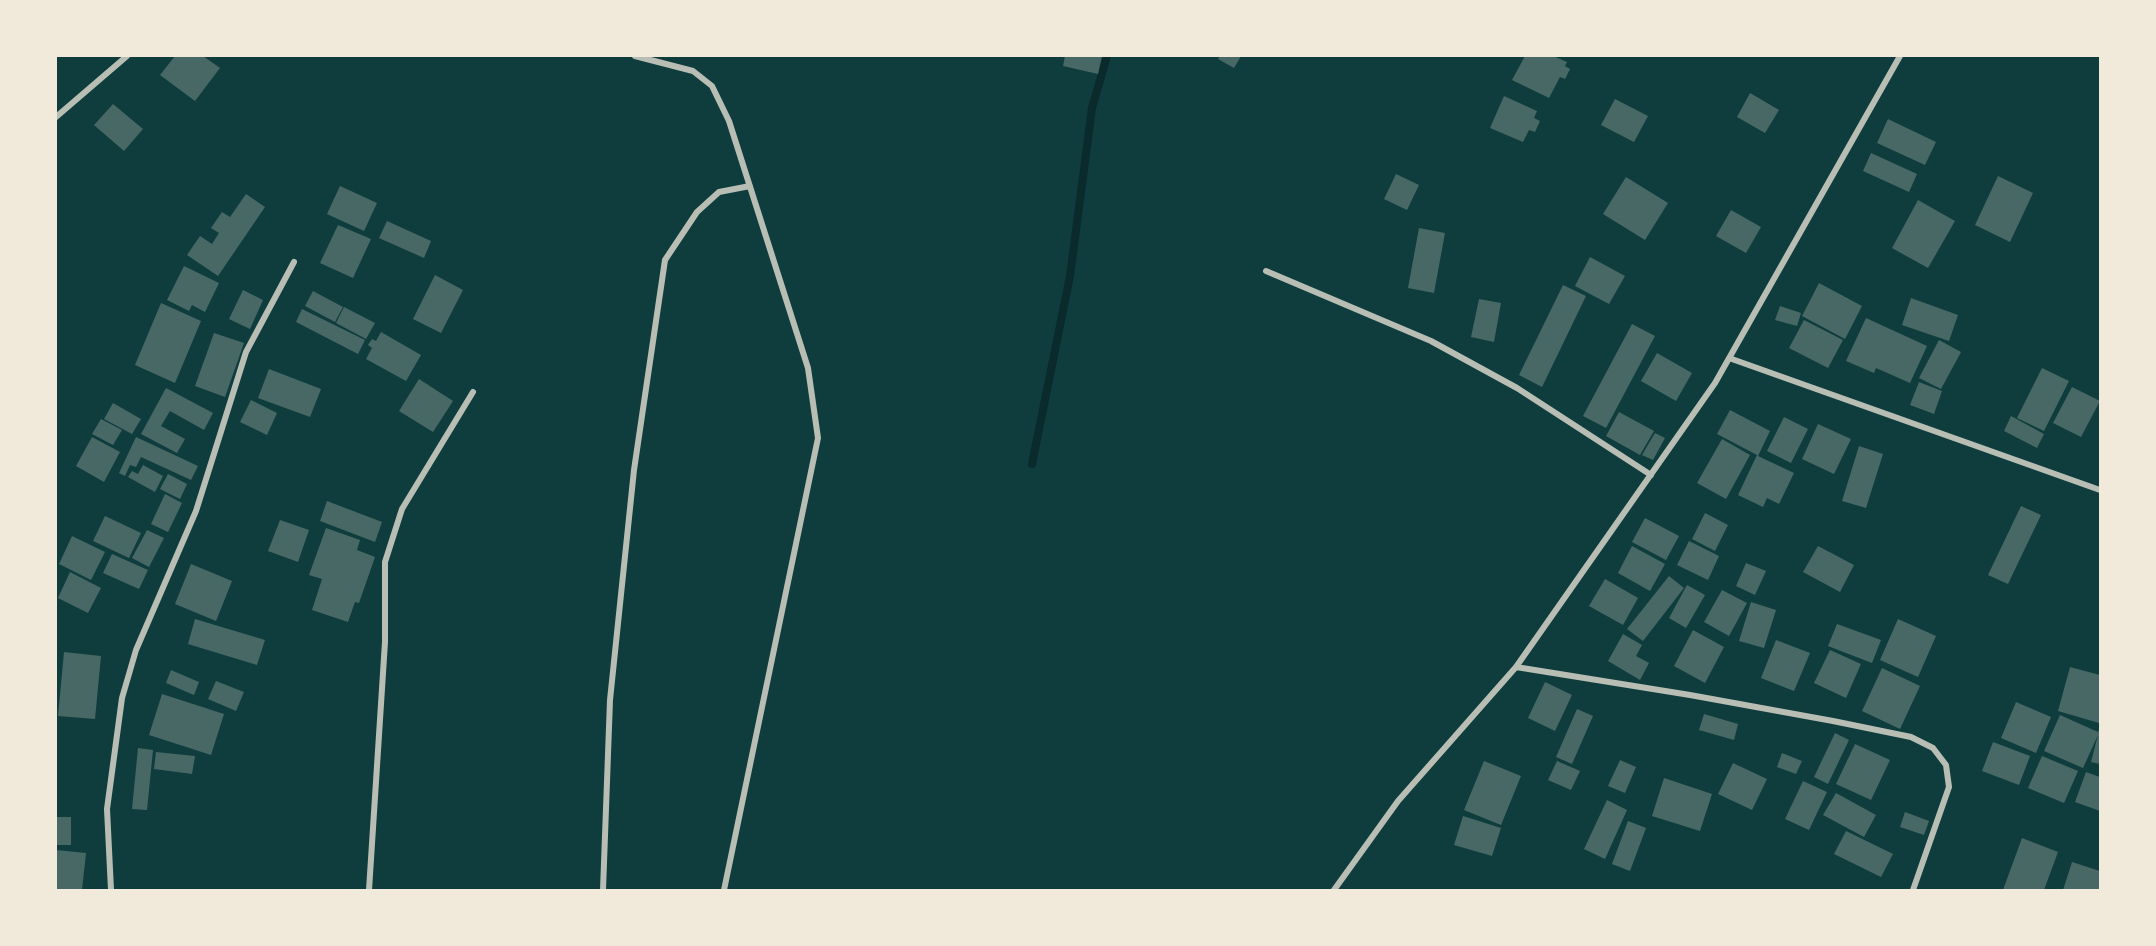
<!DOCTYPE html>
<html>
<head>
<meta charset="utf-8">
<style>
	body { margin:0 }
	#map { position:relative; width:2156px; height:946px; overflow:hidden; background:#0f3d3e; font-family:"DM Sans",sans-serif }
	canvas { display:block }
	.frame { position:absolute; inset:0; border:57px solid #f1e9da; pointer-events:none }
</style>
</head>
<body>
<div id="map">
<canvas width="2156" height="946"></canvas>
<div class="frame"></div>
</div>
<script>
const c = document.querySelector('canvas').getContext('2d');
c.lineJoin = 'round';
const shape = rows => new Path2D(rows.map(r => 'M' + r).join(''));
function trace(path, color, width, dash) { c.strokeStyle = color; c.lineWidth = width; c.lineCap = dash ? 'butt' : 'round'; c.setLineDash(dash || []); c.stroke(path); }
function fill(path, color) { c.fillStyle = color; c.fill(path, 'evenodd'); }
const stream = shape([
	[1032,464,1070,276,1092,108,1107,56]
]);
const building = shape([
	[175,56,203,56,220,68,195,101,160,75],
	[1065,56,1102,56,1098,74,1063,66],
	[1220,56,1241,56,1234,68,1218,59],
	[1525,56,1553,56,1567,62,1565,66,1570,69,1565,79,1560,77,1549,98,1512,80],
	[1750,93,1779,110,1765,133,1737,117],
	[1504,96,1537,111,1534,118,1540,121,1535,132,1529,130,1523,142,1490,128],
	[1615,99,1648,116,1634,142,1601,125],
	[113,104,143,129,124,151,94,125],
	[1888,119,1936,142,1925,165,1877,143],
	[1871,153,1917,174,1909,192,1863,171],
	[1396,174,1419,185,1407,210,1384,199],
	[1998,176,2033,193,2010,242,1975,225],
	[1626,177,1668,203,1645,240,1603,214],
	[340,186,377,203,364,231,327,214],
	[246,194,265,207,218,276,187,255,200,236,212,244,219,233,211,228,222,212,230,217],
	[1918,200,1955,221,1928,268,1892,248],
	[1731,210,1761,227,1746,253,1716,236],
	[387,221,431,241,424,258,379,238],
	[338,225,371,239,353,278,320,263],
	[1419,228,1445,233,1434,293,1408,288],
	[1590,257,1625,276,1609,304,1575,286],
	[184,266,219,283,205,312,192,305,189,311,167,300],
	[435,275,463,290,441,333,413,319],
	[1819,283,1862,306,1845,339,1802,316],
	[1563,285,1586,296,1542,387,1519,375],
	[243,290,263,300,250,329,229,319],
	[313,291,343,307,335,322,305,306],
	[1911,298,1958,315,1949,341,1902,325],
	[1479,299,1501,303,1494,342,1471,337],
	[161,303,201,321,175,383,135,365],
	[1780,306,1801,313,1797,326,1775,320],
	[344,307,375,323,366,339,336,323],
	[302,309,365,340,358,354,296,322],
	[1866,318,1927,346,1910,383,1876,368,1874,373,1846,361],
	[1804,320,1843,340,1828,368,1789,348],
	[1632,324,1655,336,1606,428,1583,416],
	[381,332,421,355,406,381,366,359,372,348,368,345,372,339,376,341],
	[214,333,244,343,225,397,195,386],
	[1939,340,1961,352,1941,389,1919,378],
	[1657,353,1692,373,1676,401,1641,381],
	[2042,368,2069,381,2044,431,2017,418],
	[269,369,321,389,310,417,258,398],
	[419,379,453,401,433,432,399,411],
	[1919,382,1942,391,1934,414,1910,405],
	[2072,387,2100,401,2081,437,2053,423],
	[166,388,213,413,204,430,170,411,161,426,185,439,177,453,141,434],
	[251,400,277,413,267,435,240,422],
	[113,403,141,419,132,434,104,419],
	[1730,410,1770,431,1758,456,1794,473,1779,504,1767,498,1763,507,1738,495,1757,455,1717,434],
	[1619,412,1654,431,1640,455,1606,436],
	[2011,416,2044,434,2037,448,2004,431],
	[1784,417,1808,429,1791,463,1767,451],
	[101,419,122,430,113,445,92,434],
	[1818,424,1851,439,1834,474,1802,459],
	[1655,433,1665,438,1653,460,1642,455],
	[92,437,120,452,104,482,76,466],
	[136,437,198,466,191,480,141,457,136,467,130,465,125,476,119,473],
	[1722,439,1750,455,1726,499,1697,483],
	[1859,446,1883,454,1866,508,1842,501],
	[143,465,163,476,155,492,128,477,132,471,138,474],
	[168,474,187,484,180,499,160,489],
	[165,494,182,503,168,532,151,524],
	[327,501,382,522,375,542,320,521],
	[2021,506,2041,515,2008,584,1988,575],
	[1705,513,1728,525,1715,551,1692,539],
	[105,516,141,533,129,558,93,541],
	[1645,518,1679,536,1666,560,1632,542],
	[280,520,309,530,298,562,268,551],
	[326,528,360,540,357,550,375,557,359,603,355,602,348,622,312,610,322,579,309,575],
	[147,530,164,538,149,567,132,558],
	[72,536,105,552,91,580,59,564],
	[1689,541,1719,556,1708,580,1677,565],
	[1632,546,1665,564,1650,591,1618,573],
	[1818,546,1854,565,1840,592,1803,572],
	[112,554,148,570,139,589,103,573],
	[1746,563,1766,571,1755,595,1736,586],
	[191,564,232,581,216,621,175,604],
	[70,572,101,588,88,613,58,598],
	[1669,576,1684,588,1643,641,1627,629],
	[1605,579,1638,598,1623,625,1589,606],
	[1687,585,1705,595,1686,628,1669,618],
	[1722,590,1747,603,1729,636,1704,622],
	[1751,602,1776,610,1764,648,1739,641],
	[195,619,265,640,257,665,188,644],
	[1898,619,1936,636,1918,677,1880,660],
	[1837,624,1881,640,1872,663,1828,646],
	[1693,630,1724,647,1705,683,1674,666],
	[1623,634,1642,645,1636,656,1649,663,1640,680,1608,661],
	[1776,640,1810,653,1794,691,1761,678],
	[1830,650,1861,664,1846,698,1814,683],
	[64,652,101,656,95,719,58,716],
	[2070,667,2100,675,2099,723,2058,711],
	[1882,668,1920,686,1900,729,1862,711],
	[171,670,199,682,194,695,166,683],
	[216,681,244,692,236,711,208,699],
	[1545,682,1572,695,1555,731,1528,718],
	[162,694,224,714,211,755,149,735],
	[2016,702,2051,717,2036,753,2001,738],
	[1577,709,1593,716,1572,764,1556,757],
	[1704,714,1738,724,1734,740,1699,730],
	[2060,715,2098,732,2100,727,2100,764,2091,762,2098,735,2083,768,2044,751],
	[1835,733,1849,740,1828,784,1814,777],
	[1993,742,2030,756,2019,785,1982,771],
	[1855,744,1890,760,1871,800,1836,784],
	[138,748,153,750,147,810,132,809],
	[156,752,195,756,192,774,154,769],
	[1782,753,1802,761,1796,774,1777,767],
	[2042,756,2078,771,2064,803,2028,788],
	[1620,760,1636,767,1625,793,1608,786],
	[1484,761,1521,776,1501,825,1464,810],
	[1557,761,1580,771,1571,790,1548,780],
	[1733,763,1767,779,1752,810,1718,794],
	[2086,772,2100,777,2100,811,2075,802],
	[1664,778,1712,794,1700,831,1652,816],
	[1803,781,1827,792,1809,830,1785,819],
	[1836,793,1876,815,1864,837,1823,815],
	[1607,800,1627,810,1605,859,1584,849],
	[1905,812,1929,821,1924,835,1900,827],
	[1463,816,1501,828,1492,856,1454,845],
	[56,817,71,817,71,845,56,845],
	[1628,821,1646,828,1630,871,1612,864],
	[1846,831,1893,854,1881,877,1834,854],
	[2022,838,2058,852,2044,890,2003,890],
	[56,850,86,853,82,890,56,890],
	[2072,862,2100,871,2100,890,2063,890]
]);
const minor = shape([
	[635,56,693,71,712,86,729,121,808,368,818,438,724,890],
	[56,117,127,56],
	[1266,271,1431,341,1517,388,1651,475],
	[1729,358,2100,490],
	[1516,667,1690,695,1833,721,1911,737,1933,748,1946,765,1949,787,1913,890],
	[111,890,107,809,122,698,136,650,196,511,246,352,294,262],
	[369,890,385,642,385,562,402,509,473,392],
	[603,890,610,700,634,470,665,260,697,212,719,192,750,186],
	[1334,890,1398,801,1516,667,1715,383,1900,56]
]);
trace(stream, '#0a2a2b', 8);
fill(building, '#486865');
trace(minor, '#b8beb3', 6);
</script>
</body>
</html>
